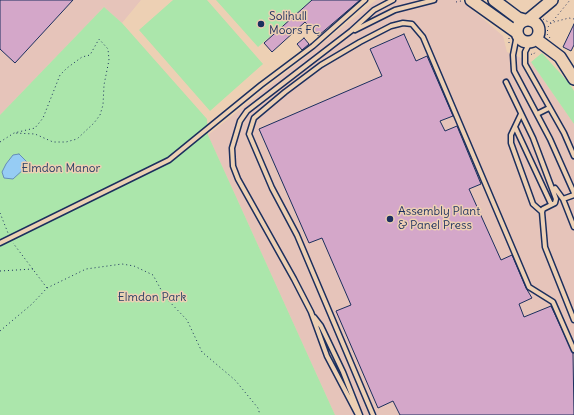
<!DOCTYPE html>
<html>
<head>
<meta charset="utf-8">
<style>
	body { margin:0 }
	canvas { display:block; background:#edd0b4 }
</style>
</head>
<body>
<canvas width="574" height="415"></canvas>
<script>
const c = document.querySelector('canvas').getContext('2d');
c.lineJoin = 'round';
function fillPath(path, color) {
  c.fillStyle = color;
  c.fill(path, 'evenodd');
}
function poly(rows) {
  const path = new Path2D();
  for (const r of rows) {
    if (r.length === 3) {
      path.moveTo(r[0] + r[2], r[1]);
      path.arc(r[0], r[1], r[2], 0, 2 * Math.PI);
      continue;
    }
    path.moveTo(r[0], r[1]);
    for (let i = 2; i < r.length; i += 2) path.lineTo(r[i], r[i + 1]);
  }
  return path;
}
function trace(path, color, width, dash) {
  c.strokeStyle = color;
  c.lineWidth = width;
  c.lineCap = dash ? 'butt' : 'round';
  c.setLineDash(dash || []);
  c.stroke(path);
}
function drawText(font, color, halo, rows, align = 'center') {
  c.font = font + ' Delius,sans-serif';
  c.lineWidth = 3;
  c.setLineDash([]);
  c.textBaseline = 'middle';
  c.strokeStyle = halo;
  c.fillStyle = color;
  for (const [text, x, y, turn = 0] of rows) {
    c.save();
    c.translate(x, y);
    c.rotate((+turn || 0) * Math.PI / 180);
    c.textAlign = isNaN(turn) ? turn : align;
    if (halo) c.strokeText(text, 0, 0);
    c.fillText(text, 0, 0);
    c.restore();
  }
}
fillPath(poly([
	[0,0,141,0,122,23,104,7,0,115],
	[376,0,461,0,503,36,507,52,531,62,574,124,574,415,335,415,208,135]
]), '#e6c4ba');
fillPath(poly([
	[173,0,207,0,263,64,210,111,139,30],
	[216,0,312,0,258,47],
	[104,7,122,23,207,119,208,135,335,415,0,415,0,115],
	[542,53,569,83,574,91,574,124,531,62]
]), '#abe6ab');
const water = poly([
	[19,154,27,162,25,168,13,179,4,178,2,172,6,164,13,155,19,154]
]);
fillPath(water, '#96ccf4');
trace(water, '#658db8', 1);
const building = poly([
	[0,0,73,0,15,63,0,49,0,0],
	[312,0,360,0,318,36,305,22,272,52,264,43,312,0],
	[574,24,574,45,571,51,563,47,574,24],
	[404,34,416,61,427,56,453,116,440,121,445,131,457,126,481,184,469,189,501,260,512,255,526,288,532,298,519,304,524,317,551,306,573,353,574,415,400,415,393,401,378,408,336,311,351,305,322,238,309,243,259,129,382,76,370,49,404,34],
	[304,38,309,44,302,50,297,44,304,38]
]);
fillPath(building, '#d4a7c9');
trace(building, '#1b2f5e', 1);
const lane = poly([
	[355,30,395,10,434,0],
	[517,35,513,55,514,71,550,139,574,193],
	[530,42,525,52,525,64,564,133,574,156],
	[506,82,533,138,556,199,555,203,543,209,542,212,545,247,574,320],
	[521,114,511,135,511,143,533,204,542,212],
	[537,114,549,108],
	[515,127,551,204],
	[555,188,563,199,574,227],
	[563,199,574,195],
	[0,243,169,160,261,85,313,46,365,0],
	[314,317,321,326,343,372,360,415],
	[358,415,327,356,311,312,294,279,238,179,233,166,232,148,240,121,247,111,351,31,374,10,393,0],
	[373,415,297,235,272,188,249,134,254,118,285,92,321,65,360,42,391,26,403,23,412,24,423,37,529,287,553,302,574,350]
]);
const secondary = poly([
	[471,0,516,32],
	[494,0,518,18,525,20],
	[528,31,11],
	[528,20,552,0],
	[536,39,560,57,574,79]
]);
trace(lane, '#1b2f5e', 7);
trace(secondary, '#1b2f5e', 14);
trace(poly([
	[456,2,461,1],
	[543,19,550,23,569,18,574,19],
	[509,38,509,46],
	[550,38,547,34,548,27,570,0],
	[531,54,533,55,536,51],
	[0,142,14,133,35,128,43,118,60,75,67,68,82,57,90,55,99,39,108,49,109,60,104,85,103,105,100,115,94,123,77,139,66,142,53,142,35,134,14,133],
	[0,213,8,233],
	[0,271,33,269],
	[47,288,86,269,122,264,134,266,153,275,165,297,187,320,202,352,235,380,258,408,260,415],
	[0,331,32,304,47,288,13,243]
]), '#1b2f5e', 1, [1, 3]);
trace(lane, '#edd0b4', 4);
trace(secondary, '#edd0b4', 11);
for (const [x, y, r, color] of [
	[261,24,4,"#1b2f5e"],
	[390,219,4,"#1b2f5e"]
]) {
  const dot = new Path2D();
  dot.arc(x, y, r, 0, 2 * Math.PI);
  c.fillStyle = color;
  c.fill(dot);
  trace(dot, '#edd0b4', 1.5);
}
drawText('12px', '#1b2f5e', '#edd0b4', [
	["Solihull",269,17],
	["Moors FC",269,31],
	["Assembly Plant",398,212],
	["& Panel Press",398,226]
], 'left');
drawText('12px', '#294166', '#edd0b4', [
	["Elmdon Manor",61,169],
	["Elmdon Park",152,298]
]);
</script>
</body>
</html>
